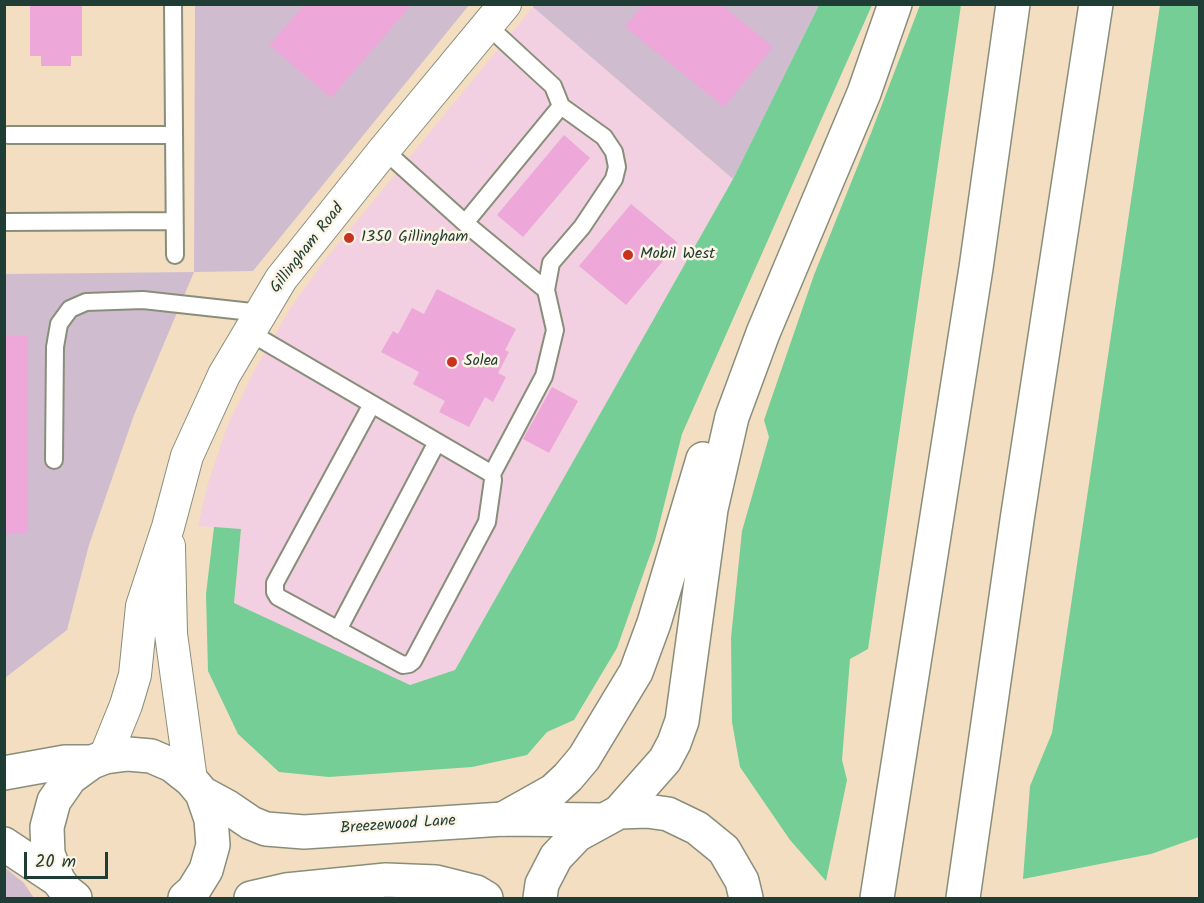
<!DOCTYPE html>
<html>
<head>
<meta charset="utf-8">
<style>
	body { margin:0 }
	#map { position:relative; width:1204px; height:903px; overflow:hidden; background:#f3dec1; font-family:Kalam,sans-serif }
	canvas { display:block }
	.frame { position:absolute; inset:0; border:6px solid #1f3d34; pointer-events:none }
	.scale { position:absolute; left:24px; top:852px; width:84px; height:27px; box-sizing:border-box; border:3px solid #1f3d34; border-top:0; padding-left:8px; font-size:18px; line-height:21px; white-space:nowrap; color:#1f3d34; -webkit-text-stroke:4px #fcf5e5; paint-order:stroke }
</style>
</head>
<body>
<div id="map">
<canvas width="1204" height="903"></canvas>
<div class="frame"></div>
<div class="scale">20 m</div>
</div>
<script>
const c = document.querySelector('canvas').getContext('2d');
c.lineJoin = 'round';
function fillPath(path, color) {
  c.fillStyle = color;
  c.fill(path, 'evenodd');
}
function poly(rows) {
  const path = new Path2D();
  for (const r of rows) {
    path.moveTo(r[0], r[1]);
    for (let i = 2; i < r.length; i += 2) path.lineTo(r[i], r[i + 1]);
  }
  return path;
}
function trace(path, color, width, dash) {
  c.strokeStyle = color;
  c.lineWidth = width;
  c.lineCap = dash ? 'butt' : 'round';
  c.setLineDash(dash || []);
  c.stroke(path);
}
function drawText(font, color, halo, rows, align = 'center') {
  c.font = font + ' Kalam,sans-serif';
  c.lineWidth = 5;
  c.setLineDash([]);
  c.textBaseline = 'middle';
  c.strokeStyle = halo;
  c.fillStyle = color;
  for (const [text, x, y, turn = 0] of rows) {
    c.save();
    c.translate(x, y);
    c.rotate((+turn || 0) * Math.PI / 180);
    c.textAlign = isNaN(turn) ? turn : align;
    if (halo) c.strokeText(text, 0, 0);
    c.fillText(text, 0, 0);
    c.restore();
  }
}
fillPath(poly([
	[533,7,733,179,455,670,410,685,234,603,241,530,198,526,207,487,227,427,255,369,290,309,324,261]
]), '#f2cfe1');
fillPath(poly([
	[534,4,819,5,733,179,533,7],
	[195,5,469,5,253,271,194,272,134,415,89,545,67,630,5,678,5,274,194,272],
	[4,867,24,883,34,898,5,898]
]), '#cfbdcf');
fillPath(poly([
	[819,5,872,5,682,434,655,541,617,648,574,720,547,732,527,755,472,767,329,777,279,772,238,734,208,671,206,594,214,527,241,529,234,603,410,685,455,670,733,179],
	[920,5,961,5,868,649,850,659,842,760,847,780,826,881,790,840,740,767,732,722,731,638,742,531,769,437,764,420,814,275,873,128],
	[1160,5,1200,5,1199,837,1151,854,1023,879,1030,786,1052,733]
]), '#74ce95');
fillPath(poly([
	[30,4,82,4,82,56,71,56,71,66,41,66,41,56,30,56],
	[305,4,412,4,331,98,269,45],
	[643,4,721,4,773,47,724,107,625,27],
	[564,135,590,158,523,237,497,215],
	[631,204,678,243,626,305,579,266],
	[437,289,516,329,505,350,509,352,498,373,506,377,493,402,485,397,469,427,439,412,445,401,413,384,419,372,381,352,393,331,398,334,412,308,424,314],
	[4,336,28,336,28,534,4,534],
	[552,387,578,401,549,453,523,439]
]), '#eda8d9');
const lane = poly([
	[173,4,175,255],
	[8,135,174,135],
	[384,150,465,223,561,106,553,86,488,26],
	[6,222,174,221],
	[465,223,546,290],
	[249,332,372,404,492,474,493,480,487,522,413,661,409,664,403,665,278,597,275,592,275,583,372,404],
	[54,460,55,347,59,324,70,309,86,302,143,300,261,313],
	[492,474,544,376,555,330,546,290,551,263,582,227,614,179,617,167,614,152,604,137,561,106],
	[338,630,437,442]
]);
const street = poly([
	[169,546,171,634,191,780],
	[105,757,126,705,135,675,142,606,168,527,187,456,224,375,281,279,384,150,505,4]
]);
const secondary = poly([
	[4,773,65,762,92,762],
	[202,793,226,806,251,823,266,829,304,832,503,819,604,820],
	[4,844,58,880],
	[75,898,66,891,58,880,48,854,47,827,54,801,70,778,92,762,105,757,128,754,151,756,172,765,191,780,202,793,211,819,213,845,206,870,193,891,185,898],
	[251,898,286,890,386,880,436,882,476,892,486,898],
	[540,898,542,884,556,857,577,835,619,812,647,811,668,814,697,828,724,850,742,881,746,898]
]);
const highway = poly([
	[619,812,665,760,674,743,682,721,711,509,732,417,763,333,864,93,895,4],
	[503,819,553,791,568,777,584,758,636,672,654,623,703,459],
	[877,898,976,268,1013,4],
	[963,898,1017,520,1096,4]
]);
trace(lane, '#898e7a', 20);
trace(street, '#898e7a', 34);
trace(secondary, '#898e7a', 36);
trace(highway, '#898e7a', 36);
trace(lane, '#fff', 16);
trace(street, '#fff', 32);
trace(secondary, '#fff', 33);
trace(highway, '#fff', 33);
for (const [x, y, r, color] of [
	[349,238,6,"#c8321e"],
	[628,255,6,"#c8321e"],
	[452,362,6,"#c8321e"]
]) {
  const dot = new Path2D();
  dot.arc(x, y, r, 0, 2 * Math.PI);
  c.fillStyle = color;
  c.fill(dot);
  trace(dot, '#fcf5e5', 2);
}
drawText('16px', '#1f3d34', '#fcf5e5', [
	["1350 Gillingham",361,238],
	["Mobil West",640,255],
	["Solea",464,362]
], 'left');
drawText('16px', '#1f3d34', '#fcf5e5', [
	["Gillingham Road",308,249,-52],
	["Breezewood Lane",398,826,-4]
]);
</script>
</body>
</html>
